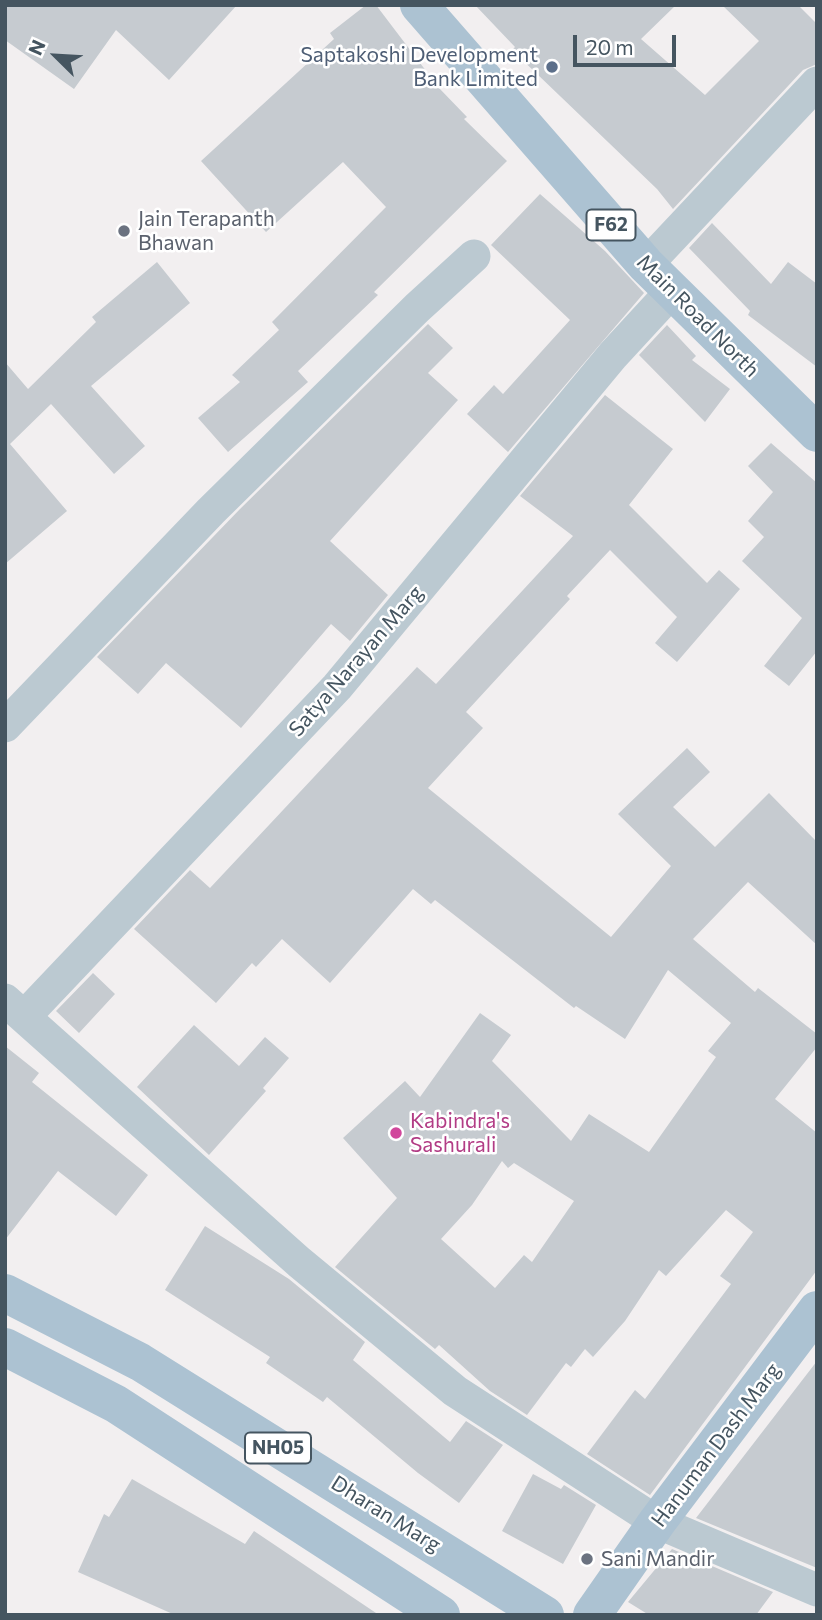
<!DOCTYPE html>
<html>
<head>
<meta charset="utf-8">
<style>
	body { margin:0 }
	#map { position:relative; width:822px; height:1620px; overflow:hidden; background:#f2eff0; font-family:Commissioner,sans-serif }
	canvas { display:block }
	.frame { position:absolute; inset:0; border:7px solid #455560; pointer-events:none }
	.north { position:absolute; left:21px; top:21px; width:70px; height:70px; -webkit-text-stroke:5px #fff; paint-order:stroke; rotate:294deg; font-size:19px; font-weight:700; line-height:28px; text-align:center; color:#455560 }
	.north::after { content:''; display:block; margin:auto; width:24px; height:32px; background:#455560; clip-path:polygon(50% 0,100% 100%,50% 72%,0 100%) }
	.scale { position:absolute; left:573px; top:35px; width:103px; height:32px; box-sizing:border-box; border:4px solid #455560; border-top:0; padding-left:9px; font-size:21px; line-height:24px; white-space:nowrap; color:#455560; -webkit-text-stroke:5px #fff; paint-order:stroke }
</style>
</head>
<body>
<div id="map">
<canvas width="822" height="1620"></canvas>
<div class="frame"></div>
<div class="north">N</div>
<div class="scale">20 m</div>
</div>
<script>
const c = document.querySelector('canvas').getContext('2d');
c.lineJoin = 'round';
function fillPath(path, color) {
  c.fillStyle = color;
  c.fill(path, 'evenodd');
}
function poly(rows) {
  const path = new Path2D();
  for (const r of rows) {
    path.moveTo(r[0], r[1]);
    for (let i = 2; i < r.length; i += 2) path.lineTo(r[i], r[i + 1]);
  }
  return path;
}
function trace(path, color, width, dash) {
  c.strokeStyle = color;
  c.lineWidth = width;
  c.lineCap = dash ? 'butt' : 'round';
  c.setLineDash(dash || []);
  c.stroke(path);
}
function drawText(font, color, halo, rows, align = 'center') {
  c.font = font + ' Commissioner,sans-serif';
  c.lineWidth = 5;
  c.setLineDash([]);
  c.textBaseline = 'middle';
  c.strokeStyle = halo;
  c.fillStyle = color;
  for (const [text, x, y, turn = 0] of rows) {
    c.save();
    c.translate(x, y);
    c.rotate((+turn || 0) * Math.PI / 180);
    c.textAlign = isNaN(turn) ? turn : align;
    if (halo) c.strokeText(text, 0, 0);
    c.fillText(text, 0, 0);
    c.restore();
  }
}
fillPath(poly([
	[5,5,237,5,169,80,116,30,74,89,5,40],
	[366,5,376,5,439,88,467,117,464,119,507,161,374,292,378,295,298,371,308,382,228,452,198,418,240,382,232,375,279,330,272,322,386,207,343,162,266,232,201,161,334,39,330,33],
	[475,5,676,5,641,39,705,95,759,41,722,5,798,5,817,24,817,64,803,70,673,209,657,189,512,50,515,47],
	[540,194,605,251,644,293,508,452,467,414,494,385,503,394,570,320,491,245],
	[712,223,771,284,788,262,817,284,817,367,748,315,750,311,689,248],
	[157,262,190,303,91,386,145,446,114,474,51,404,10,444,67,511,5,564,5,362,28,389,96,322,92,317],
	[428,324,453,348,428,373,458,400,330,541,388,595,350,641,331,624,241,728,166,663,138,694,97,657,240,509],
	[667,325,696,356,692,360,730,389,705,422,639,355],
	[605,395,673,449,629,505,707,583,719,570,740,589,677,662,655,643,677,617,610,550,567,596,570,599,466,712,483,728,428,788,611,937,671,866,618,814,687,748,710,772,673,807,715,847,769,793,817,842,817,945,748,882,693,939,755,992,758,988,817,1034,817,1047,775,1099,817,1133,817,1270,650,1495,587,1454,635,1390,645,1399,731,1284,720,1276,753,1232,726,1210,666,1276,659,1270,625,1321,593,1357,585,1349,571,1367,566,1363,527,1415,490,1391,439,1345,435,1349,335,1267,397,1198,343,1138,405,1081,420,1097,480,1013,511,1035,492,1061,571,1141,589,1114,649,1152,716,1057,708,1051,731,1023,668,970,625,1039,576,1006,574,1008,435,900,431,904,413,889,330,983,282,939,256,967,252,963,216,1003,134,929,190,870,210,888,417,667,436,684,573,536,520,496],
	[502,1161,508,1168,514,1163,574,1201,532,1262,524,1255,495,1288,441,1239,472,1205],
	[771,443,817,483,817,651,789,686,764,666,802,618,742,561,764,537,748,521,773,492,748,466],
	[93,973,115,994,79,1033,56,1011],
	[194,1025,239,1066,265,1037,289,1058,263,1088,266,1091,209,1155,137,1087],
	[5,1046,39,1073,32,1082,148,1175,116,1216,58,1171,5,1240],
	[205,1226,289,1279,365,1342,353,1360,450,1442,466,1421,503,1445,459,1503,418,1473,327,1397,323,1402,266,1363,270,1357,165,1290],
	[817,1361,817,1568,696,1518],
	[533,1474,561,1489,564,1485,596,1505,563,1564,502,1531],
	[132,1479,245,1544,254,1531,379,1615,175,1615,78,1572,104,1514,109,1517],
	[672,1549,773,1592,756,1615,649,1615,628,1602]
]), '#c6cbd0');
trace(poly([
	[646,265,817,83],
	[5,726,211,511,417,308,474,256],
	[5,1000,299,1262,455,1391,657,1522,817,1590],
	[24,1017,337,687,613,355,672,291]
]), '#bbc9d1', 33);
trace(poly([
	[419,5,646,265,817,433],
	[5,1293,140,1362,545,1615],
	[5,1347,116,1404,441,1615],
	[592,1615,657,1522,817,1310]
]), '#acc2d2', 38);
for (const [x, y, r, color] of [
	[552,67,7,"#5c6f8a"],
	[124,231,7,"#6b7280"],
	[396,1133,7,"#d1479c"],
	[587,1559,7,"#6b7280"]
]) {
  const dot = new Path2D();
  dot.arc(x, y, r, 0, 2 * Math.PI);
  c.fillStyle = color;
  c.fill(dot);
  trace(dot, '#fff', 2.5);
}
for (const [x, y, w] of [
	[611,225,49],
	[278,1448,66]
]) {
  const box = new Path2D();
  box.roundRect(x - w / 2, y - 15.5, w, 31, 5);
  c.fillStyle = '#fff';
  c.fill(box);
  trace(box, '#455560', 2);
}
drawText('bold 19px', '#455560', null, [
	["F62",611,225],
	["NH05",278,1448]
]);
drawText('21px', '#4e5e75', '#fff', [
	["Saptakoshi Development",538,55],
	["Bank Limited",538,79]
], 'right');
drawText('21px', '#5b616d', '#fff', [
	["Jain Terapanth",138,219],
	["Bhawan",138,243],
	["Sani Mandir",601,1559]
], 'left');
drawText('21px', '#455560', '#fff', [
	["Main Road North",698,316,45],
	["Satya Narayan Marg",356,661,-49],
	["Hanuman Dash Marg",716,1445,-53],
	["Dharan Marg",386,1514,32]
]);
drawText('21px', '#b23c85', '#fff', [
	["Kabindra's",410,1121],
	["Sashurali",410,1145]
], 'left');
</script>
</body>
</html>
